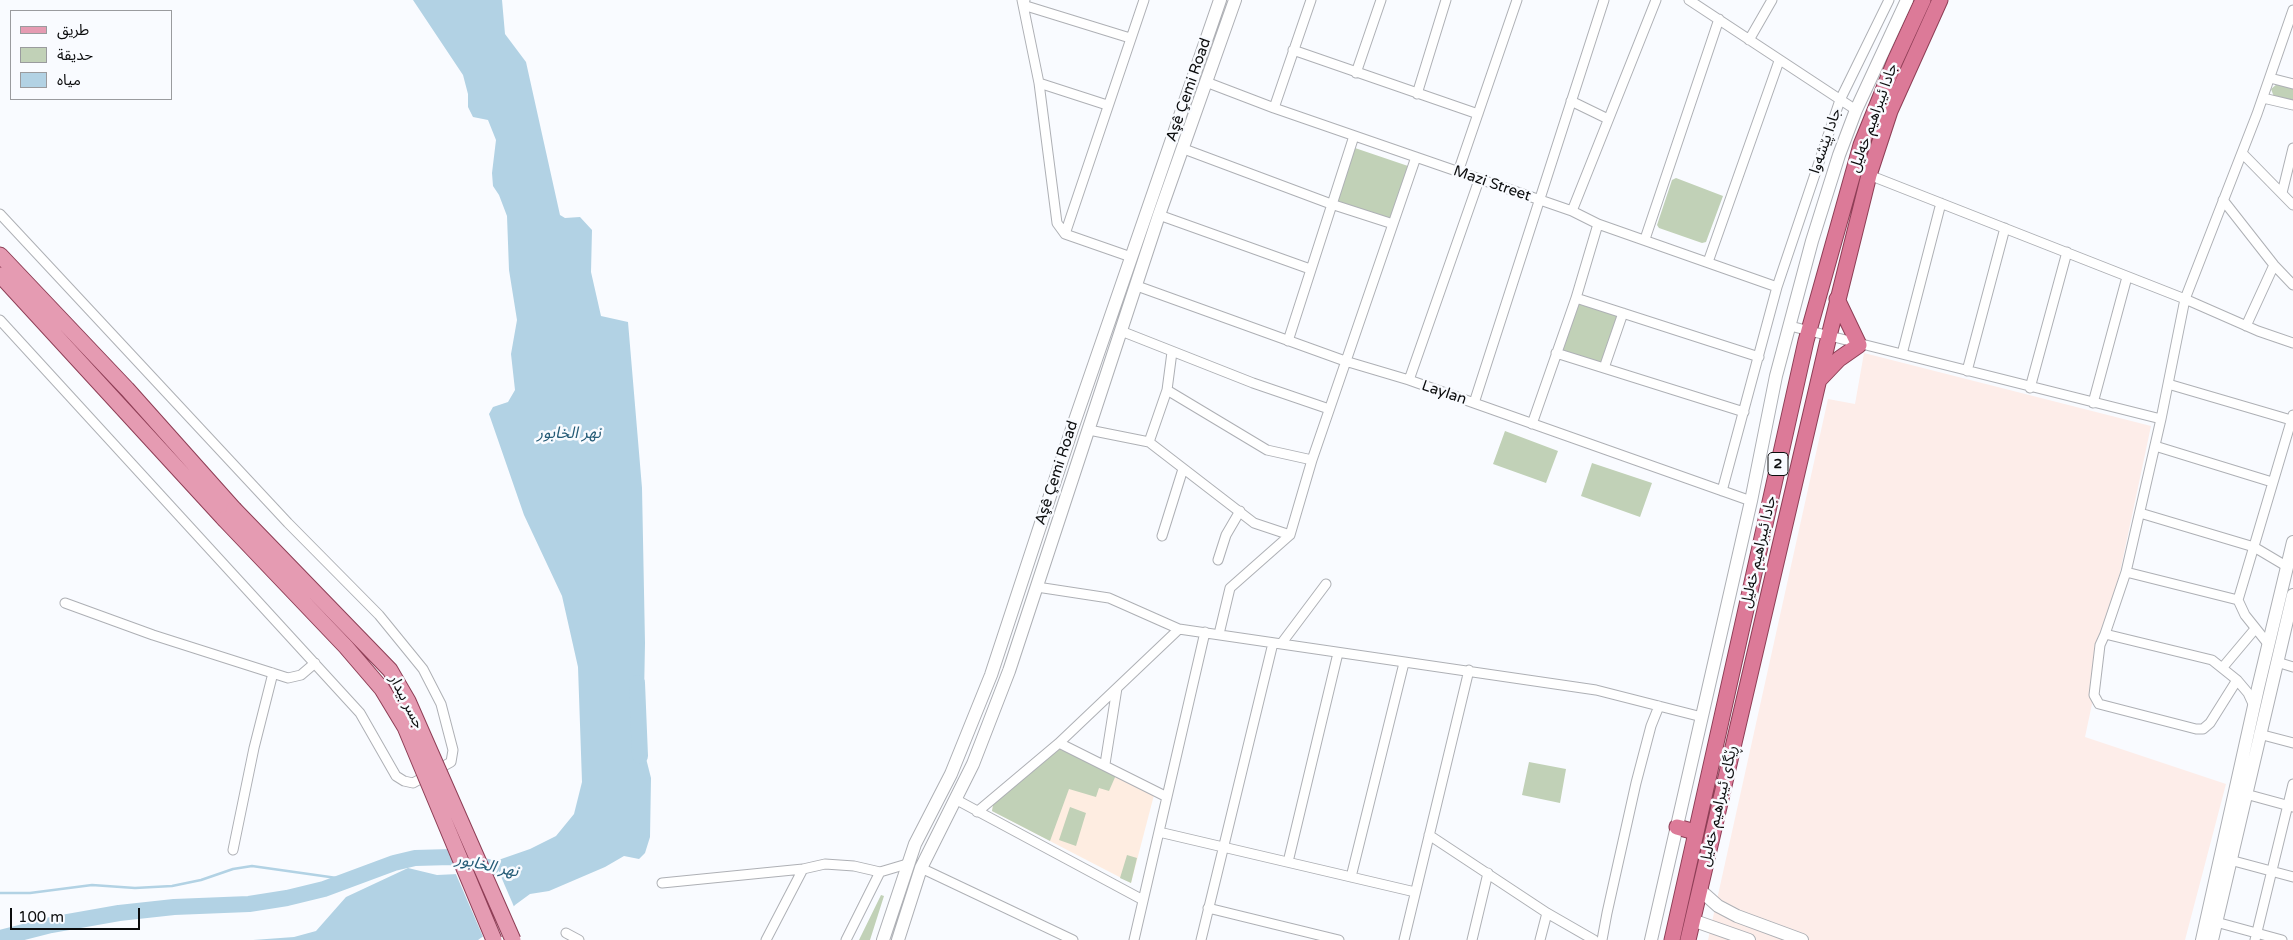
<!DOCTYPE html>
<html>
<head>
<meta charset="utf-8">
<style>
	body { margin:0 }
	#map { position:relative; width:2293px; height:940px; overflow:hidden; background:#f9fbff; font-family:"Varela Round","Noto Sans Arabic",sans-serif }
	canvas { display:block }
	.legend { position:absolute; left:10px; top:10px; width:162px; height:90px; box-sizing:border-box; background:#f9fbff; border:1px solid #9a9b9e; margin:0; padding:6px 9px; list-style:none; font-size:15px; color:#0b0c0d }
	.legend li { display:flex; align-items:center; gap:10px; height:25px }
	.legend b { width:25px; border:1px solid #9a9b9e }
	.scale { position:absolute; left:10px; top:908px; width:130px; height:22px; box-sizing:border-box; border:2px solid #0b0c0d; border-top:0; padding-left:6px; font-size:15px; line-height:18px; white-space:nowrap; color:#0b0c0d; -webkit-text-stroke:4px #f9fbff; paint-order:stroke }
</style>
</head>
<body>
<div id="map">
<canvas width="2293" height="940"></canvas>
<ul class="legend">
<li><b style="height:6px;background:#e59bb2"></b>طريق</li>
<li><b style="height:14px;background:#c1d1b7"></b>حديقة</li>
<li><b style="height:14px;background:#b2d2e4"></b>مياه</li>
</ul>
<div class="scale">100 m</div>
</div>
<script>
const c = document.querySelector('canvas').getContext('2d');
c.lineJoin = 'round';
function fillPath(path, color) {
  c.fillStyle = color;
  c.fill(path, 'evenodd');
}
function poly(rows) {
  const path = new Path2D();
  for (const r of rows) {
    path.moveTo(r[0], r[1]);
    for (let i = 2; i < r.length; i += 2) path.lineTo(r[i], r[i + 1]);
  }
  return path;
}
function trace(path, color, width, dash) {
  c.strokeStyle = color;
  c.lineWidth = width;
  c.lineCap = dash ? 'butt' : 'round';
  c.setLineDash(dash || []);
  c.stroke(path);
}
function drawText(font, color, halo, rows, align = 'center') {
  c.font = font + ' "Varela Round","Noto Sans Arabic",sans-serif';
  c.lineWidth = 5;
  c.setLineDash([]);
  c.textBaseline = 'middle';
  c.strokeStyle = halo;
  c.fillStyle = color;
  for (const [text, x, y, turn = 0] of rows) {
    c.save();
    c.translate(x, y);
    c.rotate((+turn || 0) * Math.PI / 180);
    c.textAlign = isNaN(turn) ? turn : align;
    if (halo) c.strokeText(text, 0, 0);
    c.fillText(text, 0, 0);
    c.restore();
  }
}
fillPath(poly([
	[1864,353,2151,426,2085,737,2226,784,2185,940,1708,940,1828,399,1855,404]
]), '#fdede9');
fillPath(poly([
	[1057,748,1151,792,1154,795,1131,883,992,811,993,805]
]), '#feede1');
fillPath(poly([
	[2277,84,2293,88,2293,101,2274,97,2271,89],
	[1355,148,1408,166,1390,220,1336,202],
	[1676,178,1723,196,1706,242,1702,243,1659,228,1657,225,1672,180],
	[1578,304,1619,316,1602,364,1562,350],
	[1505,431,1558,451,1546,483,1493,464],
	[1592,463,1652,483,1640,517,1581,496],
	[1057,748,1116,775,1109,791,1099,788,1096,797,1069,789,1050,841,992,811,993,805],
	[1529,762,1566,769,1560,803,1522,795],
	[1070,807,1086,813,1076,846,1059,840],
	[1127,855,1137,858,1131,883,1120,878],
	[881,895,884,896,870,940,859,940]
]), '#c1d1b7');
fillPath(poly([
	[413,0,502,0,505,34,526,62,560,215,565,218,580,217,592,230,591,272,601,316,628,322,642,488,645,643,644,696,634,711,651,778,650,837,645,853,639,859,624,856,605,867,549,891,530,894,515,905,499,925,478,940,253,940,294,937,316,931,346,897,408,868,437,875,458,874,530,849,556,836,574,814,582,782,578,667,562,596,524,515,489,414,493,407,508,402,515,390,511,354,517,320,509,270,507,216,499,195,493,186,492,173,496,140,488,120,473,117,468,107,468,94,463,75]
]), '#b2d2e4');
fillPath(poly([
	[493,858,515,909,500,927,484,939,455,872]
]), '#f9fbff');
trace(poly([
	[0,893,30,893,92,885,135,888,172,886,201,880,233,869,252,866,351,880]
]), '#b2d2e4', 2.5);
trace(poly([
	[637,683,640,756],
	[0,938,51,925,119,913,174,907,249,904,287,898,324,889,394,863,415,858,451,857,491,868]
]), '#b2d2e4', 16);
const minor = poly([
	[1022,0,1039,83,1057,223,1065,234,1131,257],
	[1025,0,1023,5,1130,38],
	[1689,0,1856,110],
	[1749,40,1772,0],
	[1293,50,1478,114],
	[1356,73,1381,0],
	[2270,78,2293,84],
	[1206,82,1274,108,1572,211,1598,224,1777,287],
	[1039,83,1107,105],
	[1417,94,1446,0],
	[2263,98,2293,105],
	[1571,101,1608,119],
	[1274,108,1311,0],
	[1184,149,1331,204,1393,224],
	[2242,153,2293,205],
	[1458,172,1517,0],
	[1869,175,2185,299,2257,114,2293,10],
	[2282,193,2293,148],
	[2223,200,2274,265,2293,285],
	[1572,211,1656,0],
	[0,214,288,523,379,615,423,669,441,704,453,750,451,762,413,783,404,781,396,776,360,713,0,320],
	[1159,215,1310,269],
	[1065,234,1144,0],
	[1645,239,1719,19],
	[1708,262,1779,61],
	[1137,286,1345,361,1409,380,1751,501],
	[1576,298,1759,357],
	[1790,326,2161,419,2185,299,2258,331,2293,343],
	[2246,326,2274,265],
	[1121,331,1253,383,1329,409],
	[1288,341,1354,136],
	[1556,353,1744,412],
	[1902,354,1941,203],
	[1604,368,1623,313],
	[1967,371,2005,228],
	[1409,380,1479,180],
	[2168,384,2291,420],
	[2030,388,2067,252],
	[1167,390,1267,450,1312,460],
	[1474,403,1604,0],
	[2093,403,2127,277],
	[1532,424,1576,298,1598,224],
	[1089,430,1149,442,1254,523,1290,535],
	[1149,442,1167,390,1172,352],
	[2155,446,2272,482],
	[1722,491,1777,287,1840,100,1889,0],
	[2140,513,2254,547,2286,566],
	[1162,536,1183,469],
	[1218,560,1226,535,1240,511],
	[2126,572,2238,600],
	[1037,587,1109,598,1179,629,1596,690,1702,717],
	[65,603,153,635,288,678,301,675,315,663],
	[1219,634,1230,588,1290,535,1312,460,1416,157],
	[2105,634,2126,572,2161,419],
	[1281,644,1326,584],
	[2269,645,2245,615,2238,600,2293,415],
	[2277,662,2293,667],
	[2223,667,2255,629],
	[2237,680,2210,723,2203,729,2196,729,2099,704,2094,695,2100,645,2105,634,2212,660,2237,680,2248,693,2254,706],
	[2259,734,2293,743],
	[1059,743,1167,797],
	[1105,764,1117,688],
	[2242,793,2293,807],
	[955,799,1143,900],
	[977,812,1059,743,1179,629],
	[1159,832,1415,892],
	[1429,835,1547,913,1594,940],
	[233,850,254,748,273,673],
	[2230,860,2293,877],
	[1288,862,1338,653],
	[921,868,1073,940],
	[1351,877,1404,663],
	[662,883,803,869,825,864,854,866,880,872,907,864],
	[1208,908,1339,940],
	[2216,922,2282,940],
	[566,933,579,940],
	[766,940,803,869],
	[846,940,880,872],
	[1134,940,1205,632],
	[1201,940,1273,643],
	[1404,940,1469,670],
	[1472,940,1488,873],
	[1540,940,1547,913],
	[1602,940,1607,913,1636,783,1651,726,1659,706],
	[2255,940,2293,784]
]);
const secondary = poly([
	[1700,890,1718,906,1737,916,1802,940],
	[1692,920,1749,940],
	[883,940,915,844,951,774,991,675,1073,426,1220,0],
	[898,940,921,868,973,764,1009,671,1159,215,1235,0],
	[1651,940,1751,501,1776,376,1812,241,1839,155,1856,110,1907,0],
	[2202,940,2258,688,2293,542],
	[2212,940,2293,595]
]);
const primary = poly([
	[0,255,127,389,234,509],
	[0,275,224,519]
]);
const trunk = poly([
	[1819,380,1839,359,1859,345,1837,299],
	[1677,827,1695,832],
	[1672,940,1806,341,1861,145,1895,61,1923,0],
	[1688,940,1829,336,1869,175,1890,111,1940,0]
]);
trace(minor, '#aeb0b5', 11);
trace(secondary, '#aeb0b5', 14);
trace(primary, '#8e3e56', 17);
trace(trunk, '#8e3e56', 17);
trace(minor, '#fff', 9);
trace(secondary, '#fff', 12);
trace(primary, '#e59bb2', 15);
trace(trunk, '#dc7a98', 15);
const primaryBridge = poly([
	[234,509,390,670,408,701,513,940],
	[224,519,346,647,382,689,405,727,494,940]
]);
trace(primaryBridge, '#8e3e56', 17, []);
trace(primaryBridge, '#e59bb2', 15);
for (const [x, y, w] of [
	[1778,464,20]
]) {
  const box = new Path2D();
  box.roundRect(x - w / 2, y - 11.5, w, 23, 4);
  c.fillStyle = '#f9fbff';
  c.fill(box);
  trace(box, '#0b0c0d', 1);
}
drawText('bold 14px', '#0b0c0d', null, [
	["2",1778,464]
]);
drawText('15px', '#0b0c0d', '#f9fbff', [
	["Aşê Çemi Road",1189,90,-71],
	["جادا ئیبراهیم خەلیل",1874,118,-70],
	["جادا پێشەوا",1826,141,-71],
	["Mazi Street",1492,184,19],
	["Laylan",1444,393,19],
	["Aşê Çemi Road",1057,473,-72],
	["جادا ئیبراهیم خەلیل",1759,552,-77],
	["جسر بيدار",406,702,63],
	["ڕێگای ئیبراهیم خەلیل",1719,806,-77]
]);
drawText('italic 16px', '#245b76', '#f9fbff', [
	["نهر الخابور",569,434],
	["نهر الخابور",487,866,12]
]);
</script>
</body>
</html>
